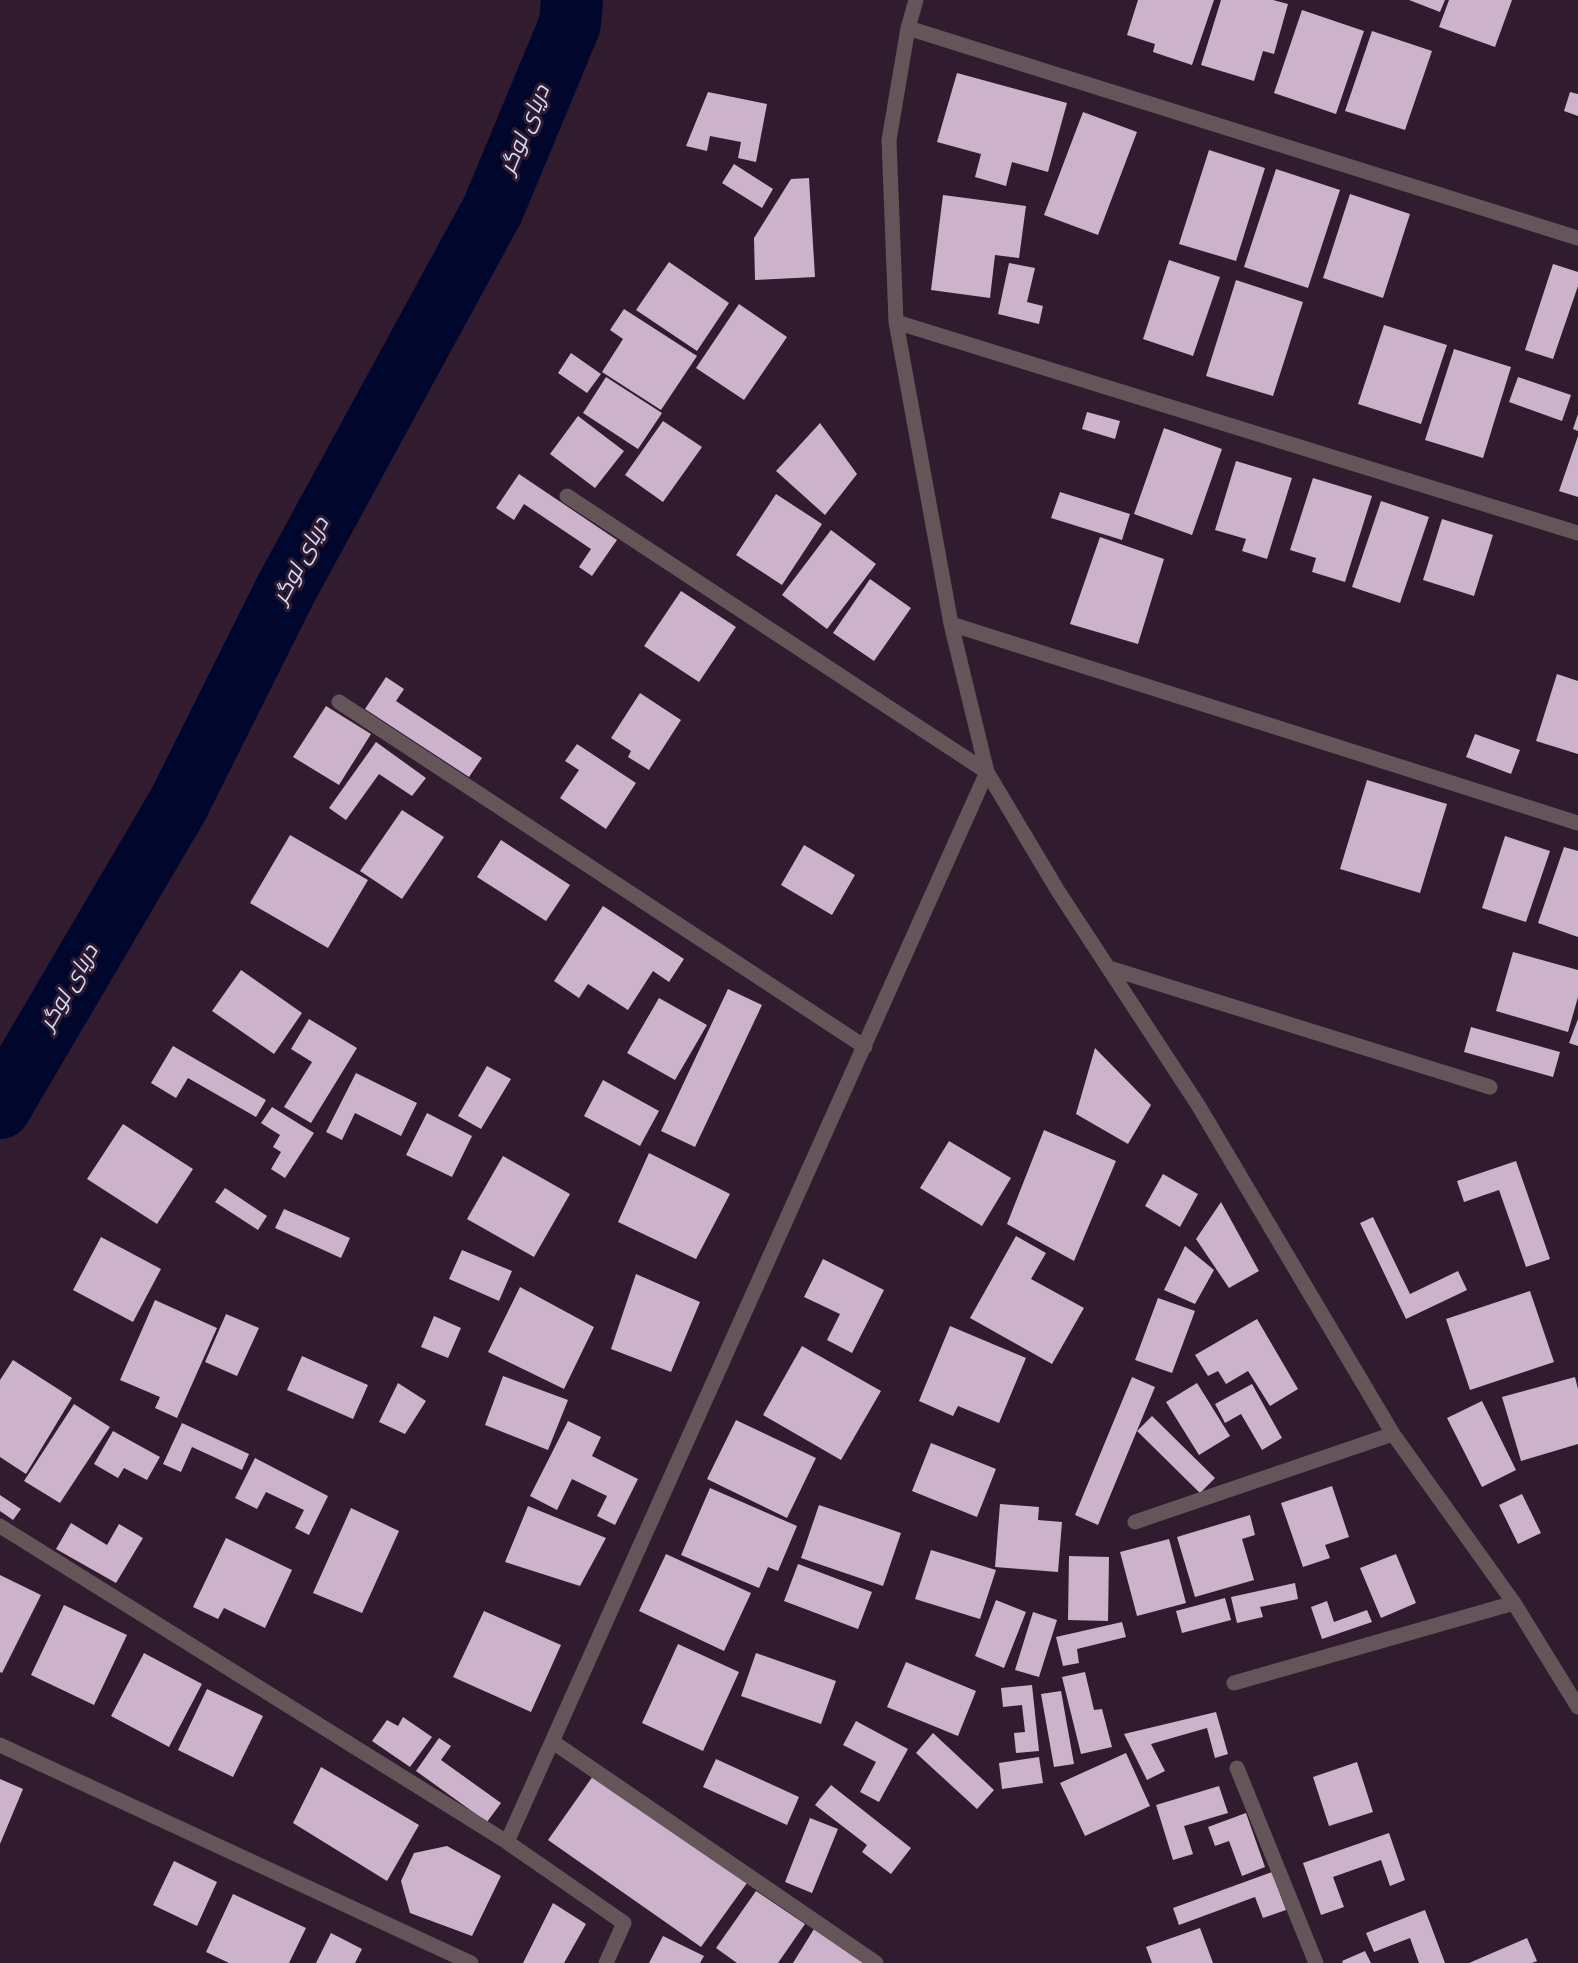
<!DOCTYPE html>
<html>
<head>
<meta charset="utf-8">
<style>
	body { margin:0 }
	canvas { display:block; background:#301b2f }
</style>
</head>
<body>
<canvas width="1578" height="1963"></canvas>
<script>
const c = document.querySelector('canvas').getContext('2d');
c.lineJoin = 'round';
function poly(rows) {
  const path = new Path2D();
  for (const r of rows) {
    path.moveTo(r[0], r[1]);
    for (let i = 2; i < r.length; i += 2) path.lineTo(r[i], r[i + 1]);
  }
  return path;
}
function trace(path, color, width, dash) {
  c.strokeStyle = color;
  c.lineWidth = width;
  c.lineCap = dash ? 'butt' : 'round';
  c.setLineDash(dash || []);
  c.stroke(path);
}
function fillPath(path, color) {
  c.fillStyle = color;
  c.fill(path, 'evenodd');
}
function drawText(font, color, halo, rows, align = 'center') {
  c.font = font + ' "Roboto Condensed",Cairo,sans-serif';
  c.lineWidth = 6;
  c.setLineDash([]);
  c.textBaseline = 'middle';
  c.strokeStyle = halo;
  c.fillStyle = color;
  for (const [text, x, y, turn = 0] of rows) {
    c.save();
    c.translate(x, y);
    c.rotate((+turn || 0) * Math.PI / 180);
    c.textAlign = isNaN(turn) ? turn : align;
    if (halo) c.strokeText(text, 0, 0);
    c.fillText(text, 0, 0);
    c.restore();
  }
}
trace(poly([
	[0,1108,178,805,286,589,493,209,570,24,572,0]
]), '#01072c', 62);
fillPath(poly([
	[1138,0,1214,0,1192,65,1153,52,1155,44,1127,35],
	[1221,0,1273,0,1288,4,1274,54,1263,51,1254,81,1201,65],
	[1409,0,1445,0,1440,12],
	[1449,0,1512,0,1495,47,1439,27],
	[1302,10,1364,31,1336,114,1274,93],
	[1372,31,1432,51,1405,130,1345,111],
	[957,73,1067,103,1048,172,1012,162,1006,186,975,177,981,154,937,142],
	[708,92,767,104,756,162,738,158,741,142,710,136,707,151,686,146],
	[1570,92,1578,94,1578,116,1564,111],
	[1083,112,1137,132,1098,235,1044,215],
	[1209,150,1265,168,1236,261,1179,244],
	[734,164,773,189,762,208,722,183],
	[1276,169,1340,190,1308,288,1244,267],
	[809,178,815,277,755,280,754,238,791,179],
	[1350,194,1410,214,1383,298,1323,278],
	[943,195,1026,206,1019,258,995,255,990,298,931,290],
	[1169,260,1220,277,1193,356,1143,339],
	[669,262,729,303,697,351,636,310],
	[1009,263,1035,268,1027,302,1043,306,1039,324,998,314],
	[1553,264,1578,272,1578,286,1553,359,1525,350],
	[1236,280,1303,302,1273,396,1206,376],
	[739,304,787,337,744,400,696,368],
	[624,309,697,356,661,410,602,372,623,339,610,330],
	[1384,325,1447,345,1421,424,1358,404],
	[1454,349,1511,367,1483,458,1425,440],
	[571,353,601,374,587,393,558,373],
	[606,377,662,413,638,449,583,413],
	[1518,377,1571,395,1562,421,1509,402],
	[1087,412,1120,421,1115,439,1082,429],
	[1578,414,1578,431,1573,429],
	[578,416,624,451,595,488,550,454],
	[663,421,702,447,663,502,625,475],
	[820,423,857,474,825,515,776,471],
	[1164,428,1222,449,1192,535,1134,514],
	[1578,436,1578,497,1559,491],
	[1236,461,1292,478,1267,559,1242,551,1246,539,1215,530],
	[519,474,617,540,592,576,579,567,591,549,524,504,514,520,496,508],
	[1313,478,1372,496,1345,582,1312,572,1316,558,1290,550],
	[1060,492,1130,514,1122,540,1051,518],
	[776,494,822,524,782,585,736,555],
	[1381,501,1429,517,1400,603,1352,587],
	[1442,519,1493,535,1474,596,1423,580],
	[831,530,876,564,827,629,782,595],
	[1100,537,1164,559,1138,644,1070,624],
	[870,579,911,608,874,661,833,633],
	[681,591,736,627,699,682,644,646],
	[1557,674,1578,681,1578,754,1536,741],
	[386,677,404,689,396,701,482,758,469,777,365,709],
	[640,693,681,720,649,770,628,757,631,751,611,738],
	[326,706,371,734,339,785,293,757],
	[1475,734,1520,750,1511,774,1466,757],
	[376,742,426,778,412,796,379,774,346,820,329,808],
	[577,744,636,783,606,829,560,798,579,770,565,761],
	[1367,780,1447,804,1420,893,1340,869],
	[402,810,444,837,402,899,360,871],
	[290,835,368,880,328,948,250,903],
	[1505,836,1550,851,1526,922,1482,908],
	[501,840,570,885,546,921,477,877],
	[804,845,855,875,832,915,781,885],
	[1564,847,1578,851,1578,937,1538,923],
	[603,906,684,959,669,982,653,971,628,1010,588,984,579,998,554,981],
	[1513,952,1578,970,1578,997,1568,1032,1496,1011],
	[241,970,302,1013,274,1054,212,1011],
	[728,989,762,1005,695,1147,661,1131],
	[659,998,707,1025,675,1080,627,1053],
	[309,1019,357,1048,311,1123,284,1107,312,1062,291,1049],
	[1578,1019,1578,1046,1569,1043],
	[1471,1027,1560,1052,1553,1077,1464,1052],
	[173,1046,266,1100,256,1117,188,1078,176,1098,151,1083],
	[1095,1048,1151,1105,1128,1144,1076,1114],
	[487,1066,511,1079,481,1129,458,1116],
	[356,1073,417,1103,401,1136,355,1113,342,1140,326,1132],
	[603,1080,659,1111,640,1146,584,1116],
	[272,1107,314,1133,285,1178,271,1169,281,1152,273,1147,280,1135,261,1123],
	[427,1113,472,1136,452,1177,406,1155],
	[123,1124,193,1169,157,1224,87,1179],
	[1044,1130,1116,1161,1074,1261,1007,1224],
	[949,1141,1011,1178,982,1226,920,1188],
	[649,1153,730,1194,696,1259,618,1222],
	[503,1156,570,1194,534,1257,467,1219],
	[1516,1161,1550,1259,1526,1267,1499,1190,1464,1202,1457,1181],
	[1163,1174,1198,1194,1180,1227,1145,1206],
	[225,1188,267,1216,258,1230,215,1202],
	[1221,1202,1259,1271,1229,1288,1196,1239],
	[284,1209,350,1238,341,1258,275,1228],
	[1373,1217,1410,1294,1458,1271,1467,1290,1406,1319,1360,1223],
	[1016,1236,1046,1253,1031,1279,1084,1308,1052,1364,970,1318],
	[101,1237,161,1269,133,1322,73,1290],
	[1185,1246,1214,1270,1195,1304,1164,1290],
	[462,1250,512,1271,499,1301,449,1279],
	[823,1259,884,1290,852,1353,827,1340,840,1314,804,1297],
	[636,1274,700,1302,671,1372,611,1349],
	[520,1287,594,1327,564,1389,488,1352],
	[1530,1291,1554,1362,1470,1390,1446,1319],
	[1158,1298,1195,1311,1172,1373,1135,1360],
	[155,1300,217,1328,177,1418,155,1408,160,1397,120,1380],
	[226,1314,259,1328,237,1376,205,1362],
	[434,1316,461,1328,448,1358,421,1347],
	[1257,1319,1298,1389,1270,1406,1248,1371,1226,1384,1218,1371,1208,1376,1195,1355],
	[950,1326,1026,1358,999,1423,958,1406,953,1416,919,1401],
	[802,1346,881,1391,841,1460,763,1415],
	[302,1356,368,1385,353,1419,287,1390],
	[13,1360,72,1398,26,1474,0,1457,0,1380],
	[503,1376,568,1400,548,1450,485,1425],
	[1132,1377,1155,1387,1098,1525,1075,1515],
	[1575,1377,1578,1389,1578,1444,1521,1461,1502,1397],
	[398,1383,426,1401,405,1434,379,1422],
	[1197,1383,1230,1436,1199,1455,1166,1402],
	[1252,1384,1282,1438,1262,1450,1241,1414,1225,1423,1215,1404],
	[1482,1401,1516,1470,1482,1487,1447,1418],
	[74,1404,110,1427,60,1503,24,1481],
	[1152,1416,1215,1478,1200,1493,1137,1431],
	[736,1420,816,1458,787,1518,707,1479],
	[568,1421,601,1437,592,1456,638,1479,615,1525,597,1516,607,1496,572,1479,557,1510,530,1496],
	[182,1423,249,1454,242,1470,192,1447,181,1472,163,1464],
	[113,1431,160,1457,147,1480,124,1468,118,1478,94,1464],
	[931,1443,996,1469,977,1517,912,1491],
	[255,1458,328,1496,309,1535,295,1528,304,1510,266,1492,257,1509,235,1498],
	[1332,1486,1349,1537,1325,1545,1330,1558,1303,1567,1281,1503],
	[710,1488,797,1526,778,1571,768,1567,759,1588,681,1555],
	[1522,1494,1541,1533,1518,1544,1499,1505],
	[0,1495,21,1509,13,1520,0,1511],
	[1000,1504,1039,1507,1038,1520,1062,1522,1058,1572,995,1567],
	[819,1505,901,1533,883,1586,801,1558],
	[528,1506,606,1538,580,1586,505,1562],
	[351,1508,399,1531,362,1613,313,1593],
	[1250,1515,1255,1535,1242,1539,1254,1580,1195,1597,1177,1537],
	[71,1523,107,1545,119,1524,143,1538,116,1583,56,1549],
	[226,1538,292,1570,265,1628,224,1608,218,1619,193,1607],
	[1169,1539,1186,1603,1137,1616,1120,1552],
	[931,1550,996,1570,980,1619,915,1599],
	[666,1554,751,1593,724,1651,639,1611],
	[1396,1554,1416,1603,1381,1618,1360,1568],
	[1069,1556,1109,1557,1108,1621,1068,1620],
	[798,1564,872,1592,858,1629,784,1601],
	[0,1575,41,1595,2,1673,0,1672],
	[1295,1583,1298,1599,1260,1607,1263,1617,1237,1623,1231,1597],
	[1225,1598,1231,1620,1182,1633,1176,1611],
	[996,1600,1026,1612,1004,1668,975,1656],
	[1327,1601,1334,1622,1367,1610,1372,1622,1322,1639,1311,1607],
	[64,1605,127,1635,94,1705,31,1675],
	[484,1611,561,1645,531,1712,453,1677],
	[1033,1612,1057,1620,1039,1677,1015,1670],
	[1122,1622,1126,1637,1077,1649,1079,1663,1063,1666,1056,1637],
	[678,1644,739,1672,703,1751,642,1723],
	[144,1653,202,1684,169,1747,111,1716],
	[756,1653,836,1681,821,1724,741,1696],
	[906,1662,976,1691,958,1736,887,1707],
	[1085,1672,1094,1710,1102,1709,1112,1747,1081,1754,1062,1677],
	[1032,1685,1039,1751,1016,1753,1014,1733,1025,1732,1022,1705,1003,1707,1001,1688],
	[207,1689,263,1716,233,1777,178,1750],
	[1061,1691,1074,1764,1054,1767,1041,1694],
	[1216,1712,1228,1754,1215,1758,1207,1728,1151,1744,1165,1771,1147,1780,1124,1734],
	[403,1717,432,1737,410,1767,372,1741,387,1720,398,1726],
	[856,1721,908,1749,879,1802,860,1792,876,1762,843,1745],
	[933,1733,994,1790,977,1809,916,1753],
	[439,1738,451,1746,441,1760,501,1803,487,1822,416,1771],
	[1126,1753,1150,1806,1085,1836,1060,1783],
	[1039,1757,1043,1783,1002,1789,999,1763],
	[716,1759,799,1797,787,1825,703,1787],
	[1357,1762,1373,1812,1329,1826,1313,1777],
	[321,1767,419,1825,387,1881,293,1823],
	[593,1776,747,1883,701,1947,548,1840],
	[0,1779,23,1789,0,1844],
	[831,1785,911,1848,891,1874,862,1852,867,1845,815,1805],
	[1219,1786,1228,1813,1184,1826,1193,1854,1173,1860,1156,1805],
	[1246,1813,1265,1867,1242,1876,1229,1841,1215,1846,1208,1827],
	[810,1818,838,1829,812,1893,785,1882],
	[1389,1833,1405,1880,1390,1886,1381,1860,1333,1877,1344,1907,1321,1915,1303,1863],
	[447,1846,501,1876,472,1936,410,1913,401,1881,414,1853],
	[174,1861,217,1882,197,1926,153,1905],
	[1272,1872,1286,1910,1263,1918,1255,1897,1179,1925,1173,1908],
	[756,1891,805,1924,778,1963,737,1963,716,1948],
	[233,1894,306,1928,289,1963,229,1963,206,1952],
	[553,1903,586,1924,564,1963,523,1963],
	[1425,1910,1445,1963,1419,1963,1410,1938,1374,1952,1366,1933],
	[1200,1928,1213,1963,1152,1963,1146,1947],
	[814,1929,869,1963,793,1963],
	[331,1933,362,1949,355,1963,316,1963],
	[663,1936,704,1956,700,1963,649,1963],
	[1527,1938,1537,1961,1532,1963,1469,1963],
	[1365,1951,1371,1963,1343,1963,1342,1961]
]), '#cdb2cb');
trace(poly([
	[916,0,908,28,889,140,896,322,951,624,987,772,1058,891,1198,1105,1393,1434,1514,1603,1578,1707],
	[908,28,1578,238],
	[896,322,1578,533],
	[567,496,987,772,507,1842,624,1923,606,1963],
	[951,624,1578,823],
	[339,702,865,1047],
	[1109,968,1490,1087],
	[1135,1522,1393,1434],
	[0,1526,507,1842],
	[1234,1683,1514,1603],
	[553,1742,876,1963],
	[0,1745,471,1963],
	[1237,1768,1316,1963]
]), '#645558', 15);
drawText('italic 22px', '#cddbf7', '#301b2f', [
	["دریای لوگر",526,130,-67],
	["دریای لوگر",302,561,-62],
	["دریای لوگر",70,988,-60]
]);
</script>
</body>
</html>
